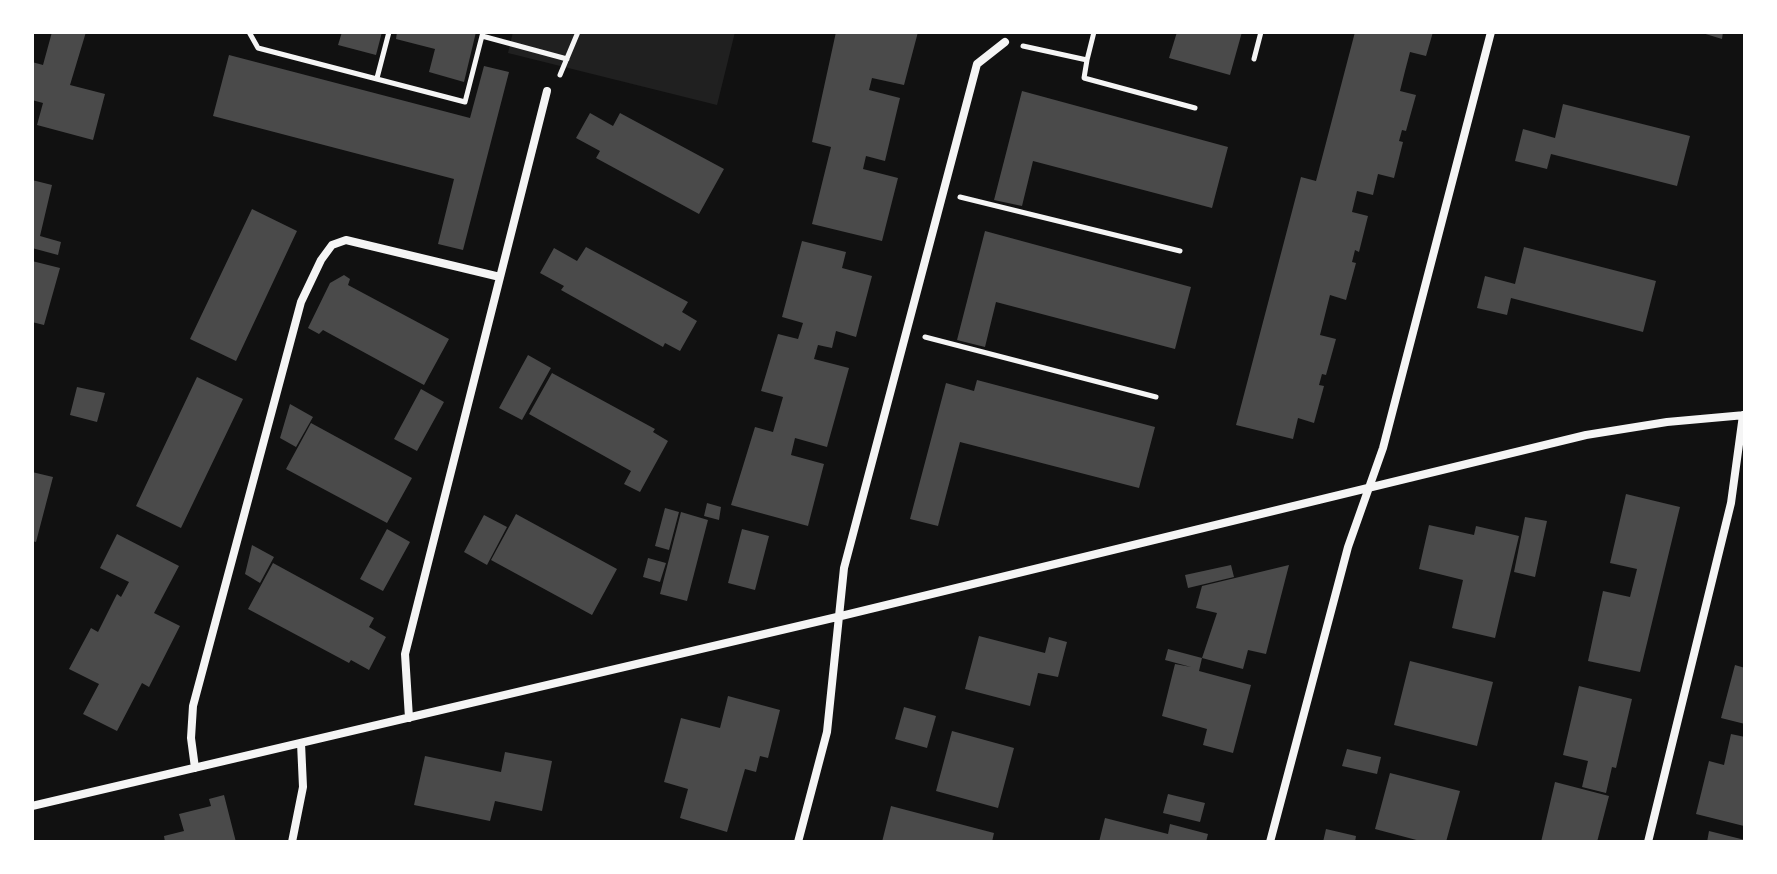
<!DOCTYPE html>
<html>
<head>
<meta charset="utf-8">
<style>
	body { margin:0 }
	#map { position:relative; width:1777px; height:874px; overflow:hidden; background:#111; font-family:Raleway,sans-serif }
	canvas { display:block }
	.frame { position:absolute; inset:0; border:34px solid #fff; pointer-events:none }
</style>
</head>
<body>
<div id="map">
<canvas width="1777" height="874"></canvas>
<div class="frame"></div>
</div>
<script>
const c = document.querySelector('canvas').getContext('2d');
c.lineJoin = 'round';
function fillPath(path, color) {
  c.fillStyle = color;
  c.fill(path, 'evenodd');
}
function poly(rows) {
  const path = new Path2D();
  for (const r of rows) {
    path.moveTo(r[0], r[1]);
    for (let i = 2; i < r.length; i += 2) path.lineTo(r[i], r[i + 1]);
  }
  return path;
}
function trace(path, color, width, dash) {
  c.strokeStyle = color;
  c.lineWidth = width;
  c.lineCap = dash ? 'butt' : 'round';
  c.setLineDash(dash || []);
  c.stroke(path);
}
fillPath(poly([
	[513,32,735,32,717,105,508,53]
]), '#202020');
fillPath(poly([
	[52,32,86,32,70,85,105,94,93,140,37,125,43,103,32,100,32,62,43,65],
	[342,32,382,32,376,55,338,45],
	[397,32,476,32,464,82,429,72,435,49,396,39],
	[836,32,918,32,904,85,872,78,869,90,900,98,885,161,866,156,863,169,898,178,882,241,812,224,831,147,812,142],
	[1177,32,1242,32,1230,75,1169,58],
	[1355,32,1433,32,1426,56,1410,52,1405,71,1400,91,1416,95,1406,131,1402,130,1399,141,1403,142,1394,178,1378,174,1373,195,1357,191,1352,212,1368,216,1359,252,1355,250,1352,262,1356,263,1346,300,1330,295,1320,335,1336,339,1326,375,1322,374,1319,385,1324,386,1314,423,1298,418,1293,439,1236,425,1301,177,1316,181],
	[1699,32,1723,32,1722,39],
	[229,55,470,118,484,66,509,72,463,250,438,244,454,179,213,116],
	[1022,91,1228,147,1212,208,1033,161,1022,206,994,200],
	[1563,104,1690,136,1677,186,1551,154,1547,169,1515,161,1523,129,1555,138],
	[590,113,613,126,620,113,724,169,699,214,596,158,600,151,576,138],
	[32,180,52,185,40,236,61,242,58,255,32,248],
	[252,209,297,231,236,361,190,339],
	[985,231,1191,287,1175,349,996,302,985,347,957,340],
	[802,241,846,252,842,268,872,276,856,337,836,331,832,348,818,345,814,359,849,368,827,447,795,438,791,455,824,464,808,526,731,505,755,427,773,432,783,397,761,391,778,334,798,339,803,323,782,317],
	[586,247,688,302,682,312,697,321,680,351,665,343,663,347,561,290,564,286,540,273,554,248,577,261],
	[1524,247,1656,281,1643,332,1511,298,1507,315,1477,308,1485,276,1515,284],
	[32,261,60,268,44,325,32,322],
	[344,275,350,279,348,285,449,339,424,385,323,330,319,334,308,328,330,283],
	[528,355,551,368,522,420,499,408],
	[552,373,655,429,653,432,668,441,640,492,624,484,631,471,529,414],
	[197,377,243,399,181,528,136,506],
	[977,380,1155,427,1139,488,960,442,938,526,910,519,946,383,974,391],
	[77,387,105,393,97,422,70,415],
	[421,389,444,402,417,451,394,439],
	[290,404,313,417,296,447,280,438],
	[311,423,412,478,387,523,286,469],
	[32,472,53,477,36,542,32,541],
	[1626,494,1680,507,1640,672,1588,661,1603,591,1630,597,1637,569,1610,563],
	[707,503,721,507,719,520,704,516],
	[665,508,679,512,669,550,655,546],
	[681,512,708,520,687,601,660,594],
	[516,514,617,569,592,615,491,560],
	[484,515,507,527,487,565,464,552],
	[1525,517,1547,521,1535,577,1514,572],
	[1429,525,1474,535,1476,526,1519,536,1495,638,1452,628,1463,580,1419,569],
	[387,529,410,542,383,591,360,579],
	[742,529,769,536,755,590,728,583],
	[117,534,179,566,154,613,180,626,149,687,142,683,117,731,83,714,99,684,69,669,91,628,98,632,117,594,121,597,129,582,100,568],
	[252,545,274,557,260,583,245,574],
	[648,558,666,563,660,582,643,577],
	[273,563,374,618,369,627,386,637,369,670,351,660,349,663,248,609],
	[1231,565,1234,577,1188,588,1185,575],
	[1289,565,1266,654,1248,650,1243,669,1202,658,1217,613,1196,608,1202,586],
	[979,636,1045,653,1049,637,1067,642,1058,677,1038,673,1030,706,965,689],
	[1168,649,1202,658,1199,671,1251,685,1233,753,1203,745,1207,729,1162,716,1175,664,1191,667,1165,660],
	[1410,661,1493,682,1477,746,1394,725],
	[1735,665,1745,668,1745,724,1721,718],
	[1579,686,1632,699,1616,768,1612,767,1606,793,1582,787,1588,761,1563,755],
	[728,696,780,710,768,758,760,756,756,772,745,769,727,832,680,818,688,789,664,782,681,718,720,728],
	[904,707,936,716,927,748,895,739],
	[952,731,1014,748,998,808,936,791],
	[1731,734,1745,737,1744,826,1696,814,1709,761,1724,765],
	[1347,749,1381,757,1377,774,1342,766],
	[505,752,552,761,542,811,495,801,490,821,414,805,425,756,501,772],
	[1390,773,1460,791,1446,842,1424,842,1375,829],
	[1555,782,1609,796,1597,842,1541,842],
	[1168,794,1205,803,1200,822,1163,813],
	[224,795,236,842,165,842,164,836,184,831,179,814,211,806,209,799],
	[891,806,994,833,992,842,882,842],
	[1105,818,1168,834,1170,824,1208,834,1206,842,1099,842],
	[1326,829,1356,836,1355,842,1323,842],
	[1709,831,1745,840,1745,842,1707,842]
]), '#4a4a4a');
trace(poly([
	[249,32,258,48,465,102,483,32],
	[482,36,567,59],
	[1023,46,1087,60,1084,78,1195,108],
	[1254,59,1261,32],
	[1087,60,1094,32],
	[560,75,578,32],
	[377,78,389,32],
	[960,197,1180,251],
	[925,337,1156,397]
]), '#f5f5f5', 5);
trace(poly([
	[409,718,405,654,547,91],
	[195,768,191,738,193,706,301,302,321,260,332,245,346,240,500,277],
	[32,806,837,617,1586,435,1667,422,1745,415],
	[292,842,303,787,301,743],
	[798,842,827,732,844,568,977,64,1005,42],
	[1270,842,1348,547,1383,448,1491,32],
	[1648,842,1731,503,1743,415]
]), '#f5f5f5', 8);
</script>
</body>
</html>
